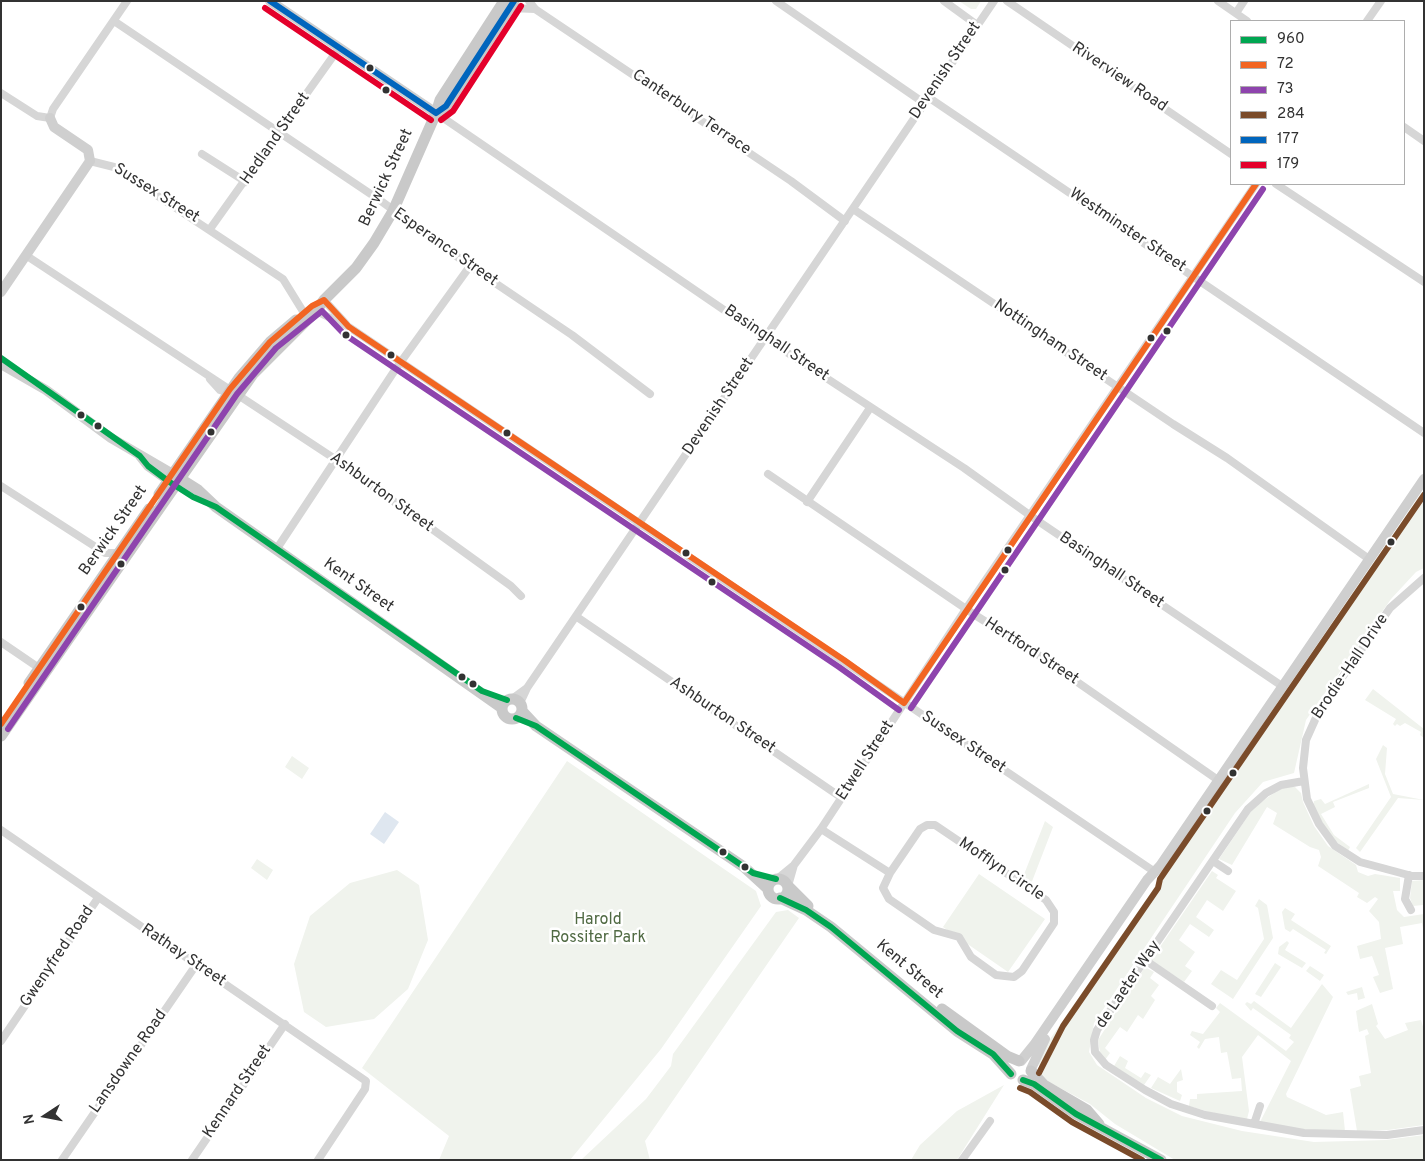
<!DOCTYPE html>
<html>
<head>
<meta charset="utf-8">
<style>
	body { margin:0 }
	#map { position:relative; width:1425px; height:1161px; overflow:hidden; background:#fff; font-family:Overpass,sans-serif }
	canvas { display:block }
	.frame { position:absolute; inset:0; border:2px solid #323232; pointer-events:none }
	.legend { position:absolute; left:1230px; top:20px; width:175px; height:165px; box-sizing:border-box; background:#fff; border:1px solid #adadad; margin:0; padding:6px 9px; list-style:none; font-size:15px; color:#323232 }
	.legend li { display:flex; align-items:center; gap:10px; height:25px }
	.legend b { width:25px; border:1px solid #adadad }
	.north { position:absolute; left:20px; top:1091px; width:50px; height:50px; -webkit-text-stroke:4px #fff; paint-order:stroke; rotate:259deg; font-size:14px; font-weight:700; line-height:20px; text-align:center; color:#323232 }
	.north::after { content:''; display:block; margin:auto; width:18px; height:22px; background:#323232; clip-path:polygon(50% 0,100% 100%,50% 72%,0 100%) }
</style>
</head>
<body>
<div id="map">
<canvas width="1425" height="1161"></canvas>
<div class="frame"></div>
<ul class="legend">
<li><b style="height:6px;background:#00a651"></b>960</li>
<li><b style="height:6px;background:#f26522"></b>72</li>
<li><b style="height:6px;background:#8e44ad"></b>73</li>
<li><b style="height:6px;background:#7a4b2a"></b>284</li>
<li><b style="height:6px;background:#0065bd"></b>177</li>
<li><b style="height:6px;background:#e4002b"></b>179</li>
</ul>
<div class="north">N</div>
</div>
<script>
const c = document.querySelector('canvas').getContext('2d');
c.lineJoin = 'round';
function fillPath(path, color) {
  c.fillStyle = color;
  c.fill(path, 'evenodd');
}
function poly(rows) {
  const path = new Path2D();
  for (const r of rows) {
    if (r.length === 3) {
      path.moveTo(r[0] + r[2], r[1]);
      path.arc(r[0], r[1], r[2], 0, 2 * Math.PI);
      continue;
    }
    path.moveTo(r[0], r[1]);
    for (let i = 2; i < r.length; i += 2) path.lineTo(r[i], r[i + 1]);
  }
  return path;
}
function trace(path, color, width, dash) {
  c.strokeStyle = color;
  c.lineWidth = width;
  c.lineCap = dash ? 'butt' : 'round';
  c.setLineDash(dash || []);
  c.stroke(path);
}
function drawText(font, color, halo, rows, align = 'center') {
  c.font = font + ' Overpass,sans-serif';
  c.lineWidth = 5;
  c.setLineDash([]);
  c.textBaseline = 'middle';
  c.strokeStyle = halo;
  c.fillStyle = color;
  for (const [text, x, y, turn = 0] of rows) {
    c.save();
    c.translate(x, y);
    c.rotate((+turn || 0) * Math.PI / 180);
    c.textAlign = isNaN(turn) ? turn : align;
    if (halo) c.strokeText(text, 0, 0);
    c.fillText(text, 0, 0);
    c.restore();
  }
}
fillPath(poly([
	[959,1,981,1,976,9,971,9],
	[1424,489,1424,568,1416,572,1391,599,1306,720,1294,773,1263,782,1235,813,1094,1023,1089,1052,1097,1065,1146,1098,1182,1116,1242,1131,1314,1142,1386,1140,1424,1135,1424,1160,1175,1160,1115,1124,1090,1104,1049,1082,1041,1075,1037,1058,1205,814,1290,684],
	[1373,689,1424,729,1424,738,1420,735,1421,732,1405,723,1400,726,1397,724,1395,726,1393,724,1396,719,1365,700],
	[1383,745,1387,748,1385,774,1393,794,1424,800,1398,798,1360,852,1356,848,1391,797,1376,759],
	[292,756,309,768,302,779,285,767],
	[567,761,756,891,761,906,661,1049,570,1160,439,1160,449,1136,362,1068],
	[1369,784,1369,788,1333,802,1335,807,1321,814,1334,835,1350,847,1348,851,1333,839,1321,821,1313,806,1314,801,1321,799,1325,804],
	[1285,787,1295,787,1301,793,1303,802,1314,826,1328,846,1356,865,1358,872,1368,876,1375,874,1400,878,1400,891,1393,891,1397,910,1404,917,1424,914,1424,934,1422,923,1400,927,1403,944,1385,948,1393,989,1380,993,1373,977,1379,975,1372,956,1360,959,1357,946,1381,939,1379,922,1369,911,1378,899,1375,897,1367,903,1357,897,1359,893,1318,866,1321,857,1319,850,1310,847,1273,824,1277,813,1267,807,1232,865,1219,859,1254,807,1277,791],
	[1045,821,1053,827,1031,884,1023,877],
	[257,859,273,870,267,880,251,868],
	[397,870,419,885,428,940,408,989,374,1019,326,1027,304,1012,294,964,310,916,350,883],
	[1212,871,1218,875,1216,878,1236,891,1223,911,1207,900,1196,917,1214,930,1209,937,1190,924,1179,940,1195,952,1185,966,1192,971,1184,982,1151,960],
	[979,874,1045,919,1008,972,943,927],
	[1424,880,1423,905,1413,906,1410,898,1412,881],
	[1259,899,1267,905,1273,938,1233,999,1211,984,1221,970,1237,980,1264,939,1258,908,1255,906],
	[1285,908,1295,914,1291,920,1331,946,1326,954,1324,953,1326,950,1293,929,1290,932,1285,929,1282,912],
	[788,910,799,918,645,1141,650,1160,581,1160,646,1099,671,1066,673,1054,776,912],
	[1287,941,1289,943,1285,950,1306,963,1302,968,1278,954,1279,947],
	[1275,963,1281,967,1261,997,1255,994],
	[1310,966,1324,975,1320,981,1306,971],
	[1145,967,1154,972,1150,978,1159,985,1151,996,1155,1000,1143,1019,1138,1015,1127,1032,1120,1027,1105,1048,1110,1053,1105,1060,1100,1053,1098,1040],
	[1322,984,1333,997,1286,1094,1287,1097,1326,1115,1343,1112,1345,1131,1307,1131,1260,1122,1291,1061,1258,1035,1242,1057,1249,1111,1247,1119,1209,1112,1189,1106,1190,1099,1197,1099,1197,1094,1242,1091,1241,1078,1232,1079,1227,1052,1221,1053,1219,1037,1205,1039,1199,1049,1197,1047,1200,1042,1190,1035,1192,1031,1203,1034,1220,1012,1216,1008,1220,1003,1286,1051,1294,1042,1289,1038,1291,1035,1253,1008,1251,1011,1245,1004,1247,1002,1251,1004,1254,1001,1291,1028],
	[1362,987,1365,998,1358,1000,1357,993,1348,995,1346,992],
	[1372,1004,1378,1024,1376,1026,1385,1039,1408,1030,1405,1023,1421,1020,1424,1030,1424,1125,1388,1130,1357,1131,1350,1089,1361,1086,1359,1076,1371,1073,1365,1036,1369,1034,1367,1029,1359,1032,1356,1011],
	[1120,1056,1128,1061,1125,1068,1141,1078,1145,1072,1151,1075,1144,1085,1114,1066],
	[1181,1069,1183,1080,1177,1082,1177,1092,1182,1095,1180,1101,1151,1088,1158,1077,1170,1084],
	[1004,1085,957,1160,911,1160,920,1145,957,1111]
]), '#f0f3ed');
fillPath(poly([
	[385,812,399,822,384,844,370,834]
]), '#dfe7f0');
trace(poly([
	[529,1,535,9,791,181,845,221],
	[776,1,924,103],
	[944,1,977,25],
	[1007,1,1231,154],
	[1218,1,1247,21],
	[510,8,535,9],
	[1236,13,1244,1],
	[114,21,381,201,470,266,572,335,650,394],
	[1367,21,1381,1],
	[1,93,37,116,50,118,53,109,127,1],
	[928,97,1424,433],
	[436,113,765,338,964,468,1038,521,1282,686],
	[1404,127,1424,141],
	[202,154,246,182],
	[90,161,114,167,283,279,304,313],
	[1276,184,1424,282],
	[853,209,1173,424,1227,458,1369,559],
	[210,229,339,48],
	[27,256,335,459,511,586,521,596],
	[324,300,346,324],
	[316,311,349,327,1155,872],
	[210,379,220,390,231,394],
	[768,474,975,615,1037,654,1218,780],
	[1,486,105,553,117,553],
	[807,502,870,408],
	[276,550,395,370,470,266],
	[1424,578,1390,608,1319,711,1306,740,1303,768,1307,799,1319,824,1335,846,1360,862,1412,876,1424,876],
	[577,617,842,798],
	[1,642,42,670],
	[512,699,527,688],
	[520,703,527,688,994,1],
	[1304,781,1281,785,1266,793,1248,809,1097,1030,1094,1040,1095,1052,1106,1065,1145,1090,1171,1104,1205,1115,1304,1133,1387,1135,1424,1130],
	[821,829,890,873,883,888,889,899,934,930,959,937,971,957,996,975,1014,977,1022,971,1054,923,1054,912,1046,900,935,825,927,825,920,829,890,873],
	[1,830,366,1081,365,1089,318,1160],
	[1213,861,1228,871],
	[1409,875,1405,899,1411,910],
	[777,879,794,865,821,829,966,609,1256,184],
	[788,886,794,865],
	[1145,960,1212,1006],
	[1,1041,98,898],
	[1254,1124,1260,1106],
	[62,1160,196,965],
	[192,1160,285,1024],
	[962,1160,990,1121]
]), '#d6d6d6', 8);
trace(poly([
	[270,1,436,113],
	[1,292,90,161,88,150,54,127,50,118],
	[1,364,46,390,111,438,178,477],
	[140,456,148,466,175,485],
	[1021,1061,1034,1045,1147,880,1160,866,1424,479],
	[1031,1069,1045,1039]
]), '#cfcfcf', 10);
trace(poly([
	[436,113,446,106,514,1],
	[179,478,198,490,216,507,502,708],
	[159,494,239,378,270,342,296,320],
	[29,683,149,509],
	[512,709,10],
	[522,711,536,726,744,867,768,889],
	[1,736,253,374,316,311,324,300,356,268,374,243,393,211,436,113,440,100,504,1],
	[778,889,10],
	[788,886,808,906],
	[780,898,806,910,831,927,957,1031,993,1054,1011,1074],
	[942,1009,1007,1056,1019,1061],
	[1031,1071,1044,1085,1087,1110,1099,1124],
	[1023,1080,1034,1084,1076,1114,1161,1160]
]), '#c9c9c9', 11);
trace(poly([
	[1,358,140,456,148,466,168,481,193,497,216,507,482,691,507,700],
	[516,718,536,726,753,873,776,879],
	[780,898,806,910,831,927,957,1031,993,1054,1011,1074],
	[1023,1080,1034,1084,1076,1114,1161,1160]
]), '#00a651', 6);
trace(poly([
	[904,703,1256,184],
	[1,724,230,389,270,342,312,306,324,300,349,327,844,660,904,703]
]), '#f26522', 6);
trace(poly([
	[911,708,1263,189],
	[8,729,237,394,276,348,322,311,344,334,839,667,899,710]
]), '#8e44ad', 6);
trace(poly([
	[1039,1073,1063,1026,1158,888,1160,879,1424,495],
	[1020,1088,1030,1092,1072,1122,1142,1160]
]), '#7a4b2a', 6);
trace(poly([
	[270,1,436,113],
	[436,113,446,106,514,1]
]), '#0065bd', 6);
trace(poly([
	[265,8,431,120],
	[441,120,453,111,521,6]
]), '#e4002b', 6);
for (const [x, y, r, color] of [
	[370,68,4.5,"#323232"],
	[386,90,4.5,"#323232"],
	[1167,331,4.5,"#323232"],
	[346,335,4.5,"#323232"],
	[1151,338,4.5,"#323232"],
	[391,355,4.5,"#323232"],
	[81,415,4.5,"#323232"],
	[98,426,4.5,"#323232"],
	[211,432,4.5,"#323232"],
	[507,433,4.5,"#323232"],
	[1391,542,4.5,"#323232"],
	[1008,550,4.5,"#323232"],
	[686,553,4.5,"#323232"],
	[121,564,4.5,"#323232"],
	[1005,570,4.5,"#323232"],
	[712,582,4.5,"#323232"],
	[81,607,4.5,"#323232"],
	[462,677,4.5,"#323232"],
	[473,684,4.5,"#323232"],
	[1233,773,4.5,"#323232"],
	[1207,811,4.5,"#323232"],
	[723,852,4.5,"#323232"],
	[745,867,4.5,"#323232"]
]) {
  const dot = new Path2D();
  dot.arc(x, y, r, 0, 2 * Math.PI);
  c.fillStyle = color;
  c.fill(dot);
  trace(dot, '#fff', 2);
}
drawText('16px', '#323232', '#fff', [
	["Devenish Street",946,71,-56],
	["Riverview Road",1119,78,34],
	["Canterbury Terrace",691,113,34],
	["Hedland Street",276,139,-55],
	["Berwick Street",387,178,-65],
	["Sussex Street",156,194,32],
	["Westminster Street",1127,231,34],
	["Esperance Street",445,248,35],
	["Nottingham Street",1050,341,34],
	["Basinghall Street",776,344,34],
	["Devenish Street",719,407,-56],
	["Ashburton Street",381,493,36],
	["Berwick Street",114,531,-55],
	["Basinghall Street",1111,571,34],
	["Kent Street",358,586,35],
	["Hertford Street",1031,652,33],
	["Brodie-Hall Drive",1351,667,-56],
	["Ashburton Street",722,716,34],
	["Sussex Street",963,743,34],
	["Etwell Street",866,761,-57],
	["Mofflyn Circle",1001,870,34],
	["Rathay Street",183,956,34],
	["Gwenyfred Road",58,957,-56],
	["Kent Street",909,970,40],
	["de Laeter Way",1129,985,-56],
	["Lansdowne Road",129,1062,-55],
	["Kennard Street",238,1092,-56]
]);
drawText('16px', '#506a43', '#fff', [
	["Harold",598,921],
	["Rossiter Park",598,939]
]);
</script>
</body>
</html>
